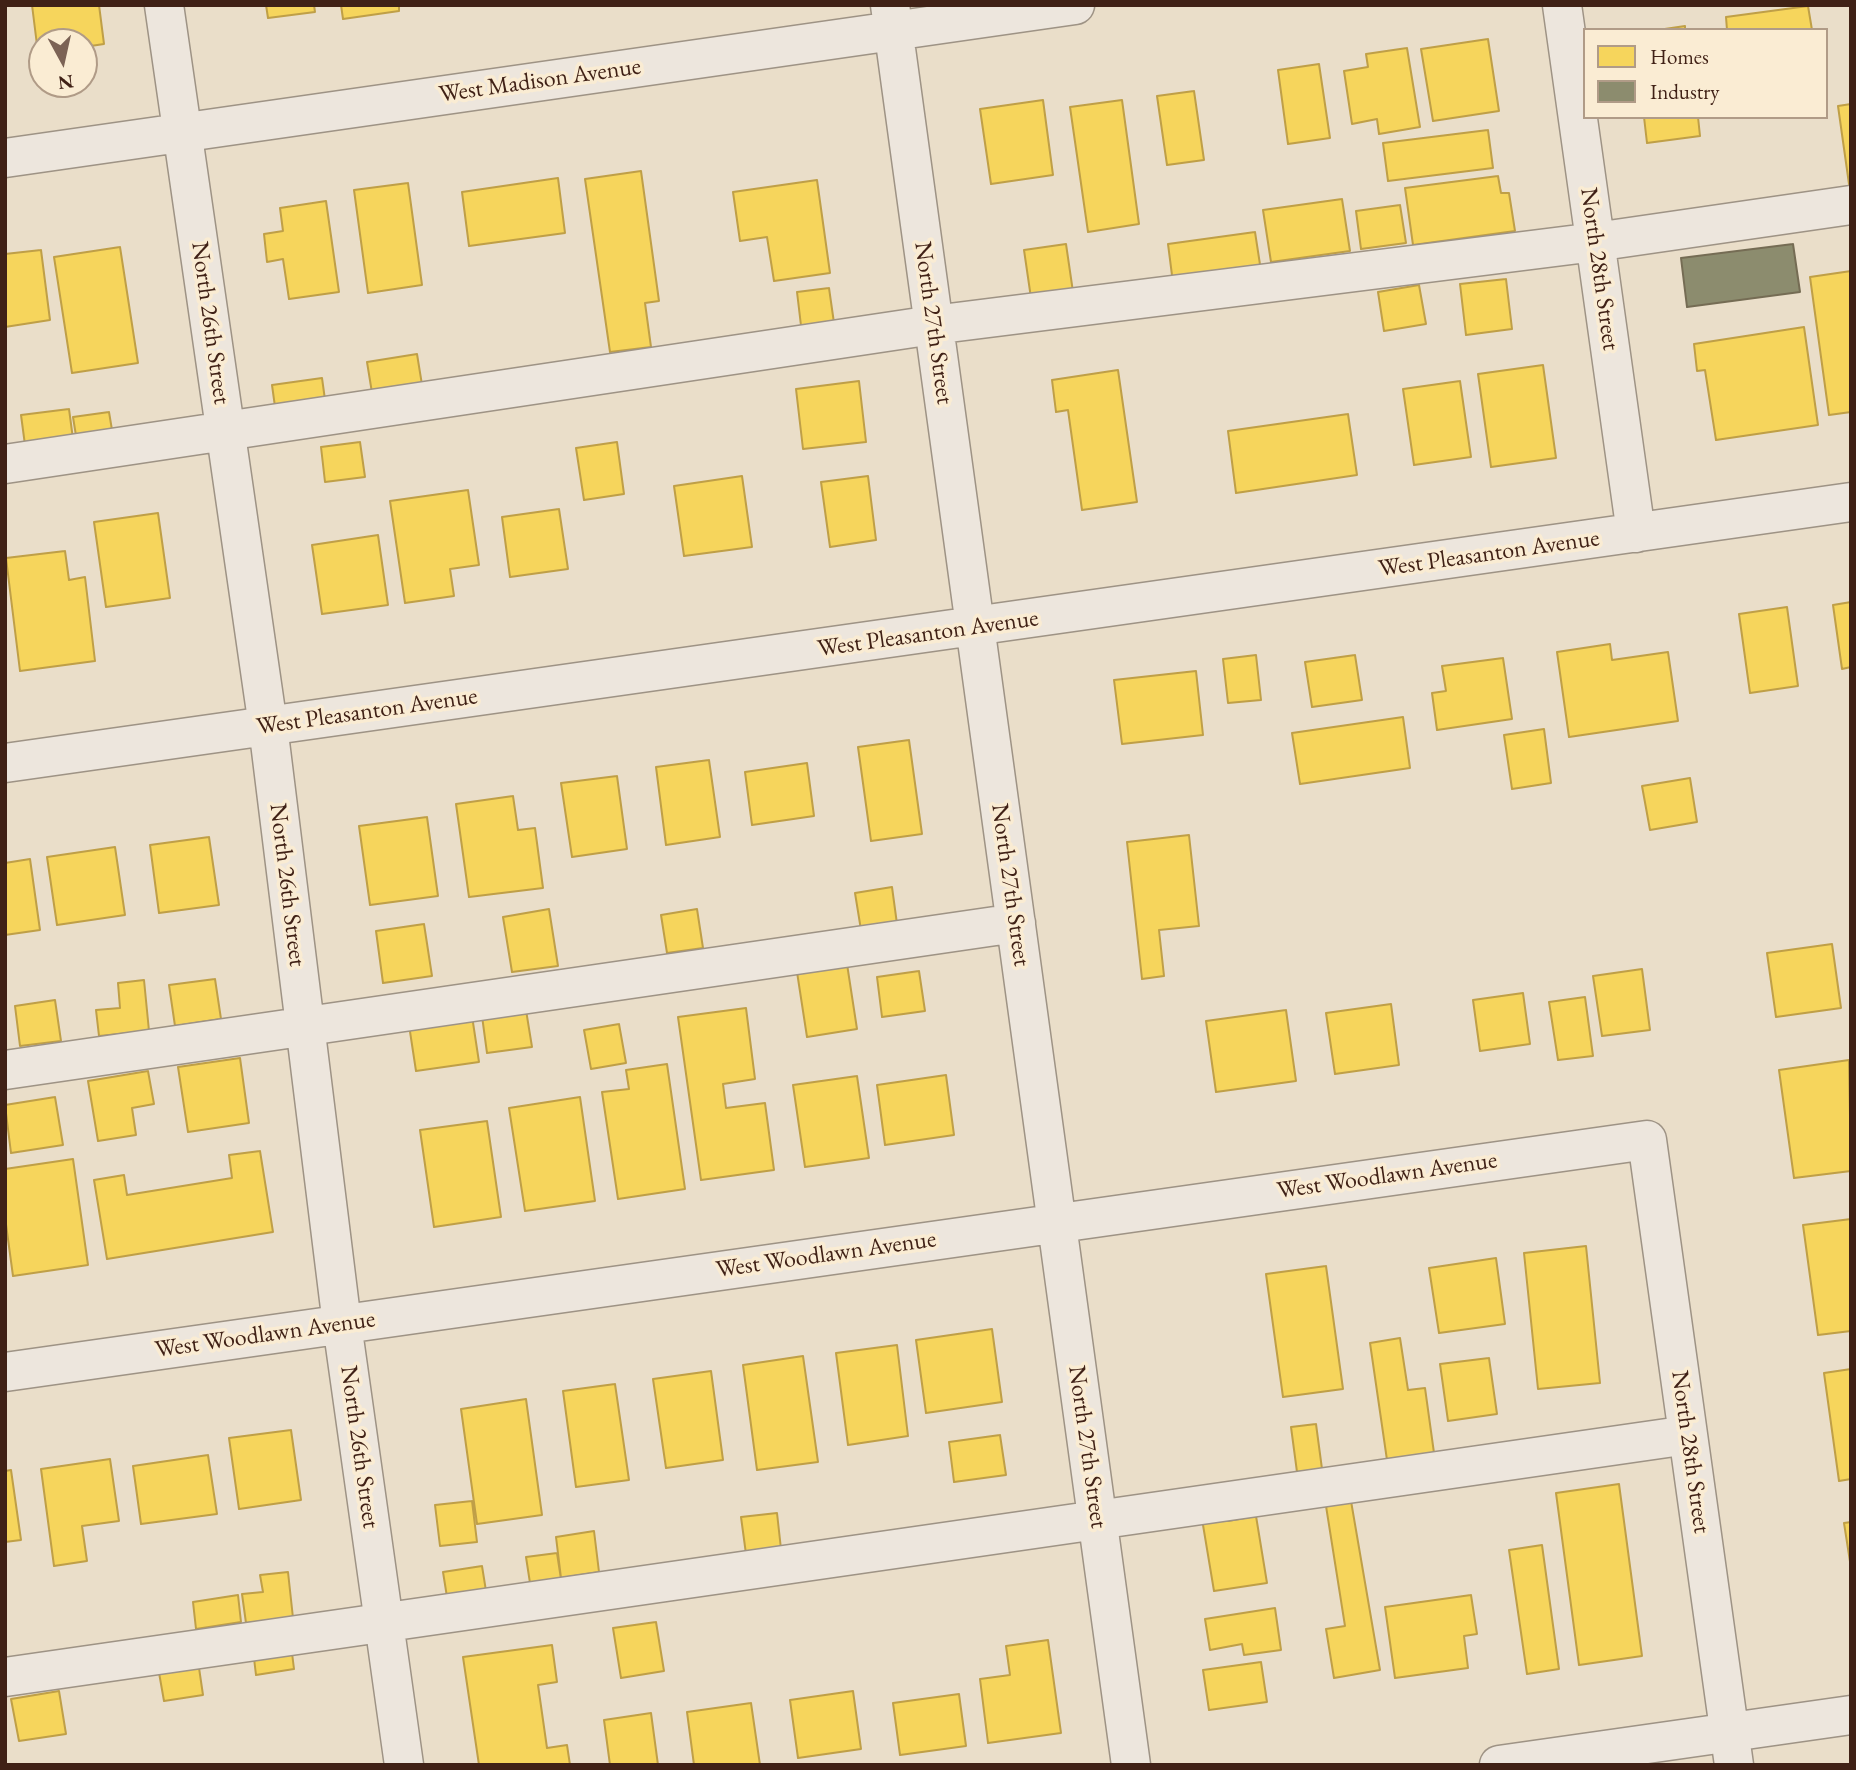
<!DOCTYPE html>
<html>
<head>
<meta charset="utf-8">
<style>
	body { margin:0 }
	#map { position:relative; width:1856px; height:1770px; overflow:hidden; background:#eadec9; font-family:"EB Garamond",serif }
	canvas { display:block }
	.frame { position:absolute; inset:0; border:7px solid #402116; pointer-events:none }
	.legend { position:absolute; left:1583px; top:28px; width:245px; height:91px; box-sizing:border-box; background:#faecd3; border:2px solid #b09b87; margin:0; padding:9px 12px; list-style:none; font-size:21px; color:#402116 }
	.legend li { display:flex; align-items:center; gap:14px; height:35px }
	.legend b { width:35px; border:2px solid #b09b87 }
	.north { position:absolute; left:28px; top:28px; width:70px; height:70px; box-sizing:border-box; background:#faecd3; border:2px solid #b09b87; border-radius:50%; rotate:172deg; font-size:19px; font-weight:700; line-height:28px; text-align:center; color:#402116 }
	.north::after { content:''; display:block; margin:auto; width:24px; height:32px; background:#7c6355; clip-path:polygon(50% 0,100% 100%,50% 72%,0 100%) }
</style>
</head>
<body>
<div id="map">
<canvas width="1856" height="1770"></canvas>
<div class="frame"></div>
<ul class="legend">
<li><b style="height:19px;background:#f6d55c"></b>Homes</li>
<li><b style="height:19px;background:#8c8c6e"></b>Industry</li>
</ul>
<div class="north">N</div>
</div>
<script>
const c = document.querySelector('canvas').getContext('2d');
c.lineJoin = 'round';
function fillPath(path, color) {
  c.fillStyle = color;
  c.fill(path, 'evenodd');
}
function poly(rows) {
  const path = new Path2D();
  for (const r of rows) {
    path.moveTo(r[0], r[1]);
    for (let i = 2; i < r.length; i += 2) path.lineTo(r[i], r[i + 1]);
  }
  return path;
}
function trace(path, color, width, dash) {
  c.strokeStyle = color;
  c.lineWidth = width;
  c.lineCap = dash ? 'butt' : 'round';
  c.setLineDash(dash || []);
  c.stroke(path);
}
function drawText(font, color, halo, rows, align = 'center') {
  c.font = font + ' "EB Garamond",serif';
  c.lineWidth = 7;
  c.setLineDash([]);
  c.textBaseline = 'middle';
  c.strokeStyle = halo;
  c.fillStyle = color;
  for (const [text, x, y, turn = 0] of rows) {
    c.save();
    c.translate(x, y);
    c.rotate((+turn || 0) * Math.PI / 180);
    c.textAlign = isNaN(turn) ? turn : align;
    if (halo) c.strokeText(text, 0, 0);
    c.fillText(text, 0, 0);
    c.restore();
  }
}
const homes = poly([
	[32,5,99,5,104,44,84,47,84,42,42,42,42,53,38,53,32,5],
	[266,5,314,5,315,12,268,18,266,5],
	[341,5,399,5,399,11,343,19,341,5],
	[1808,6,1812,30,1727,30,1726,17,1808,6],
	[1685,26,1685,30,1658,30,1685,26],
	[1488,39,1499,111,1433,121,1421,49,1488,39],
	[1407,48,1420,127,1379,134,1377,119,1352,124,1344,71,1368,67,1366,54,1407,48],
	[1319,64,1330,138,1288,144,1278,70,1319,64],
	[1194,91,1204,160,1167,165,1157,96,1194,91],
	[1043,100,1053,175,991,184,980,109,1043,100],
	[1122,100,1139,224,1088,232,1070,107,1122,100],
	[1851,104,1851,184,1849,184,1838,106,1851,104],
	[1644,117,1698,117,1700,136,1647,143,1644,117],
	[1488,130,1493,168,1388,181,1383,143,1488,130],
	[641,171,659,301,645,303,651,347,610,352,585,179,641,171],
	[1498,176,1501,193,1509,193,1515,231,1413,245,1405,188,1498,176],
	[558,178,565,233,469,246,462,192,558,178],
	[817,180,830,273,774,281,767,237,740,241,733,192,817,180],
	[408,183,422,285,368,293,354,190,408,183],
	[1342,199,1350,251,1271,262,1263,210,1342,199],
	[326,201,339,292,289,299,283,259,267,262,264,234,283,231,280,208,326,201],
	[1400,205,1406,243,1361,249,1356,211,1400,205],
	[1255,232,1261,271,1173,283,1168,244,1255,232],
	[1066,244,1073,292,1031,298,1024,250,1066,244],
	[120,247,138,363,72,373,54,257,120,247],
	[41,250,50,320,5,327,5,254,41,250],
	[1851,271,1851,412,1829,415,1810,277,1851,271],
	[1506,279,1512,329,1466,335,1460,284,1506,279],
	[1419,285,1426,324,1384,331,1378,292,1419,285],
	[829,288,835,330,802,334,797,292,829,288],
	[1804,327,1818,425,1716,440,1705,370,1697,371,1694,344,1804,327],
	[417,354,423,391,373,399,367,362,417,354],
	[1543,365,1556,458,1491,467,1478,374,1543,365],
	[1118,370,1137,502,1082,510,1068,410,1056,412,1052,380,1118,370],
	[322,378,326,407,276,414,272,385,322,378],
	[859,381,866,442,803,449,796,389,859,381],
	[1460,381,1471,457,1414,465,1403,389,1460,381],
	[69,409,73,439,25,445,21,415,69,409],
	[109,412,113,436,77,442,73,417,109,412],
	[1348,414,1357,475,1236,493,1228,431,1348,414],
	[360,442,365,477,325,482,321,447,360,442],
	[617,442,624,494,584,500,576,448,617,442],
	[742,476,752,547,684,556,674,486,742,476],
	[868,476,876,540,830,547,821,482,868,476],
	[468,490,479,565,450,569,454,596,405,603,390,501,468,490],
	[559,509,568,569,510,577,502,517,559,509],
	[158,513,170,598,106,607,94,522,158,513],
	[378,535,388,605,322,614,312,545,378,535],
	[65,551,69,580,85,577,95,661,20,671,6,558,65,551],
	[1851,602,1851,667,1842,669,1833,605,1851,602],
	[1787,607,1798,686,1750,693,1739,614,1787,607],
	[1610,644,1612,660,1668,652,1678,721,1569,737,1557,652,1610,644],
	[1256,655,1261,700,1228,703,1223,659,1256,655],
	[1355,655,1362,700,1312,707,1305,662,1355,655],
	[1503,658,1512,719,1437,730,1432,693,1446,691,1442,666,1503,658],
	[1196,671,1203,735,1122,744,1114,680,1196,671],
	[1403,717,1410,768,1300,784,1292,733,1403,717],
	[1544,729,1551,783,1512,789,1504,735,1544,729],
	[909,740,922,834,871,841,858,747,909,740],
	[709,760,720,837,666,845,656,767,709,760],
	[807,763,814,816,752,825,745,772,807,763],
	[617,776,627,849,572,857,561,783,617,776],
	[1690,778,1697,822,1650,830,1642,786,1690,778],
	[513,796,518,830,535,828,543,888,469,897,456,804,513,796],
	[427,817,438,896,370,905,359,826,427,817],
	[1189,835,1199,926,1159,930,1164,976,1142,979,1127,842,1189,835],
	[209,837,219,905,159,913,150,845,209,837],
	[115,847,125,915,57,925,47,857,115,847],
	[30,859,40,930,5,935,5,863,30,859],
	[892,887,897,924,861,930,855,893,892,887],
	[549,909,558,966,512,972,503,917,549,909],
	[697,909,703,948,667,953,661,915,697,909],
	[424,924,432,976,383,983,376,931,424,924],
	[1832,944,1841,1008,1776,1017,1767,953,1832,944],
	[847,964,857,1029,807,1037,797,972,847,964],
	[1642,969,1650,1030,1602,1036,1593,976,1642,969],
	[919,971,925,1011,882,1017,877,977,919,971],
	[215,979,221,1019,175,1026,169,985,215,979],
	[144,980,149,1031,99,1036,96,1010,120,1008,118,983,144,980],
	[1523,993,1530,1044,1480,1051,1473,1000,1523,993],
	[1585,997,1593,1056,1558,1060,1549,1002,1585,997],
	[55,1000,61,1041,20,1046,15,1006,55,1000],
	[1391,1004,1399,1065,1335,1074,1326,1013,1391,1004],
	[746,1008,755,1079,723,1084,726,1108,765,1103,774,1170,701,1180,678,1017,746,1008],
	[526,1010,532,1047,487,1053,482,1016,526,1010],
	[1286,1010,1296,1081,1216,1092,1206,1021,1286,1010],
	[472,1016,479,1062,416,1071,409,1025,472,1016],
	[619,1024,626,1063,591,1069,584,1030,619,1024],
	[240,1058,249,1123,188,1132,178,1067,240,1058],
	[1849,1060,1851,1171,1794,1178,1779,1070,1849,1060],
	[667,1064,685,1189,618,1199,602,1092,629,1089,626,1070,667,1064],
	[148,1071,154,1104,132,1108,136,1135,98,1141,88,1081,148,1071],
	[946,1075,954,1135,885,1145,877,1085,946,1075],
	[857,1076,869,1158,805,1167,793,1085,857,1076],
	[55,1097,63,1145,11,1153,5,1105,55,1097],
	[580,1097,595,1201,525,1211,509,1108,580,1097],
	[487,1121,501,1217,434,1227,420,1130,487,1121],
	[260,1151,273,1232,107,1259,94,1180,124,1175,127,1195,232,1178,229,1155,260,1151],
	[73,1159,88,1265,13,1276,5,1217,5,1169,73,1159],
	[1851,1219,1851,1331,1818,1335,1803,1225,1851,1219],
	[1586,1246,1600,1383,1538,1389,1524,1253,1586,1246],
	[1496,1258,1505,1324,1439,1333,1429,1268,1496,1258],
	[1326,1266,1343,1389,1283,1397,1266,1274,1326,1266],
	[992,1329,1002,1402,926,1413,916,1340,992,1329],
	[1400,1338,1408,1390,1425,1388,1434,1453,1387,1460,1370,1343,1400,1338],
	[897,1345,908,1436,848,1445,836,1353,897,1345],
	[803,1356,818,1462,757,1470,743,1365,803,1356],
	[1489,1358,1497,1414,1448,1421,1440,1364,1489,1358],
	[1851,1369,1851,1479,1839,1481,1824,1373,1851,1369],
	[711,1371,723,1460,666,1468,653,1379,711,1371],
	[615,1384,629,1480,576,1487,563,1391,615,1384],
	[526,1399,542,1515,477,1524,461,1409,526,1399],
	[1316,1424,1322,1469,1297,1472,1291,1427,1316,1424],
	[291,1430,301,1500,239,1509,229,1438,291,1430],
	[1000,1435,1006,1475,954,1482,949,1442,1000,1435],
	[208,1455,217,1514,141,1524,133,1466,208,1455],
	[110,1459,119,1521,82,1526,87,1561,54,1566,41,1469,110,1459],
	[11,1470,21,1540,5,1542,5,1471,11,1470],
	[1619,1484,1642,1656,1579,1665,1556,1493,1619,1484],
	[472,1501,477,1542,440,1546,435,1505,472,1501],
	[1351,1501,1380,1670,1334,1678,1326,1629,1345,1626,1326,1506,1351,1501],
	[777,1513,781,1549,746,1554,741,1517,777,1513],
	[1227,1515,1228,1521,1256,1516,1267,1583,1214,1591,1202,1519,1227,1515],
	[1851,1522,1851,1568,1844,1523,1851,1522],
	[594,1531,599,1572,561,1578,556,1537,594,1531],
	[1542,1545,1559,1669,1527,1674,1509,1550,1542,1545],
	[557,1553,561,1579,530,1583,526,1557,557,1553],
	[482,1566,486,1591,447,1597,443,1572,482,1566],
	[288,1572,293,1618,246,1623,242,1594,263,1592,260,1575,288,1572],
	[238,1595,241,1622,196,1629,193,1602,238,1595],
	[1471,1595,1477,1634,1464,1636,1468,1668,1395,1678,1385,1607,1471,1595],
	[1275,1608,1281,1650,1244,1655,1242,1644,1210,1650,1205,1619,1275,1608],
	[656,1622,664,1671,621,1678,613,1628,656,1622],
	[1048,1640,1061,1733,988,1743,980,1679,1010,1675,1006,1646,1048,1640],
	[291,1645,294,1669,256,1675,253,1650,291,1645],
	[552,1645,557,1682,538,1685,547,1748,567,1745,570,1765,479,1765,463,1657,552,1645],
	[198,1661,203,1695,164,1701,158,1667,198,1661],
	[1261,1662,1267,1702,1209,1710,1203,1670,1261,1662],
	[59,1691,66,1734,19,1741,11,1699,59,1691],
	[853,1691,861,1749,798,1758,790,1700,853,1691],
	[959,1694,966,1746,900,1755,893,1703,959,1694],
	[751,1703,760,1765,694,1765,687,1712,751,1703],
	[651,1713,658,1765,610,1765,604,1720,651,1713]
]);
fillPath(homes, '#f6d55c');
trace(homes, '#bf9f47', 2);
const industry = poly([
	[1793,244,1800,292,1687,307,1681,258,1793,244]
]);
fillPath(industry, '#8c8c6e');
trace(industry, '#756c54', 2);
const minor = poly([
	[164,5,268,726,342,1324,404,1765],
	[890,5,1131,1765],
	[1562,5,1636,533],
	[5,158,1075,5],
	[5,464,933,325,1595,242,1851,205],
	[5,763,1851,502],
	[5,1070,1016,923],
	[5,1372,1647,1140,1734,1765],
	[5,1677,1688,1435],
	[1499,1765,1851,1715]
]);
trace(minor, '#9e9385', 41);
trace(minor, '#ede6dd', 38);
drawText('24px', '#402116', '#faecd3', [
	["West Madison Avenue",540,81,-8],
	["North 28th Street",1599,269,82],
	["North 26th Street",210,323,82],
	["North 27th Street",933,323,82],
	["West Pleasanton Avenue",1489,554,-8],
	["West Pleasanton Avenue",928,634,-8],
	["West Pleasanton Avenue",367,712,-8],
	["North 26th Street",287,885,83],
	["North 27th Street",1010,885,82],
	["West Woodlawn Avenue",1387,1176,-8],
	["West Woodlawn Avenue",826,1255,-8],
	["West Woodlawn Avenue",265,1335,-8],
	["North 26th Street",359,1447,82],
	["North 27th Street",1087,1447,82],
	["North 28th Street",1690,1452,82]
]);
</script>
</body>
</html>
